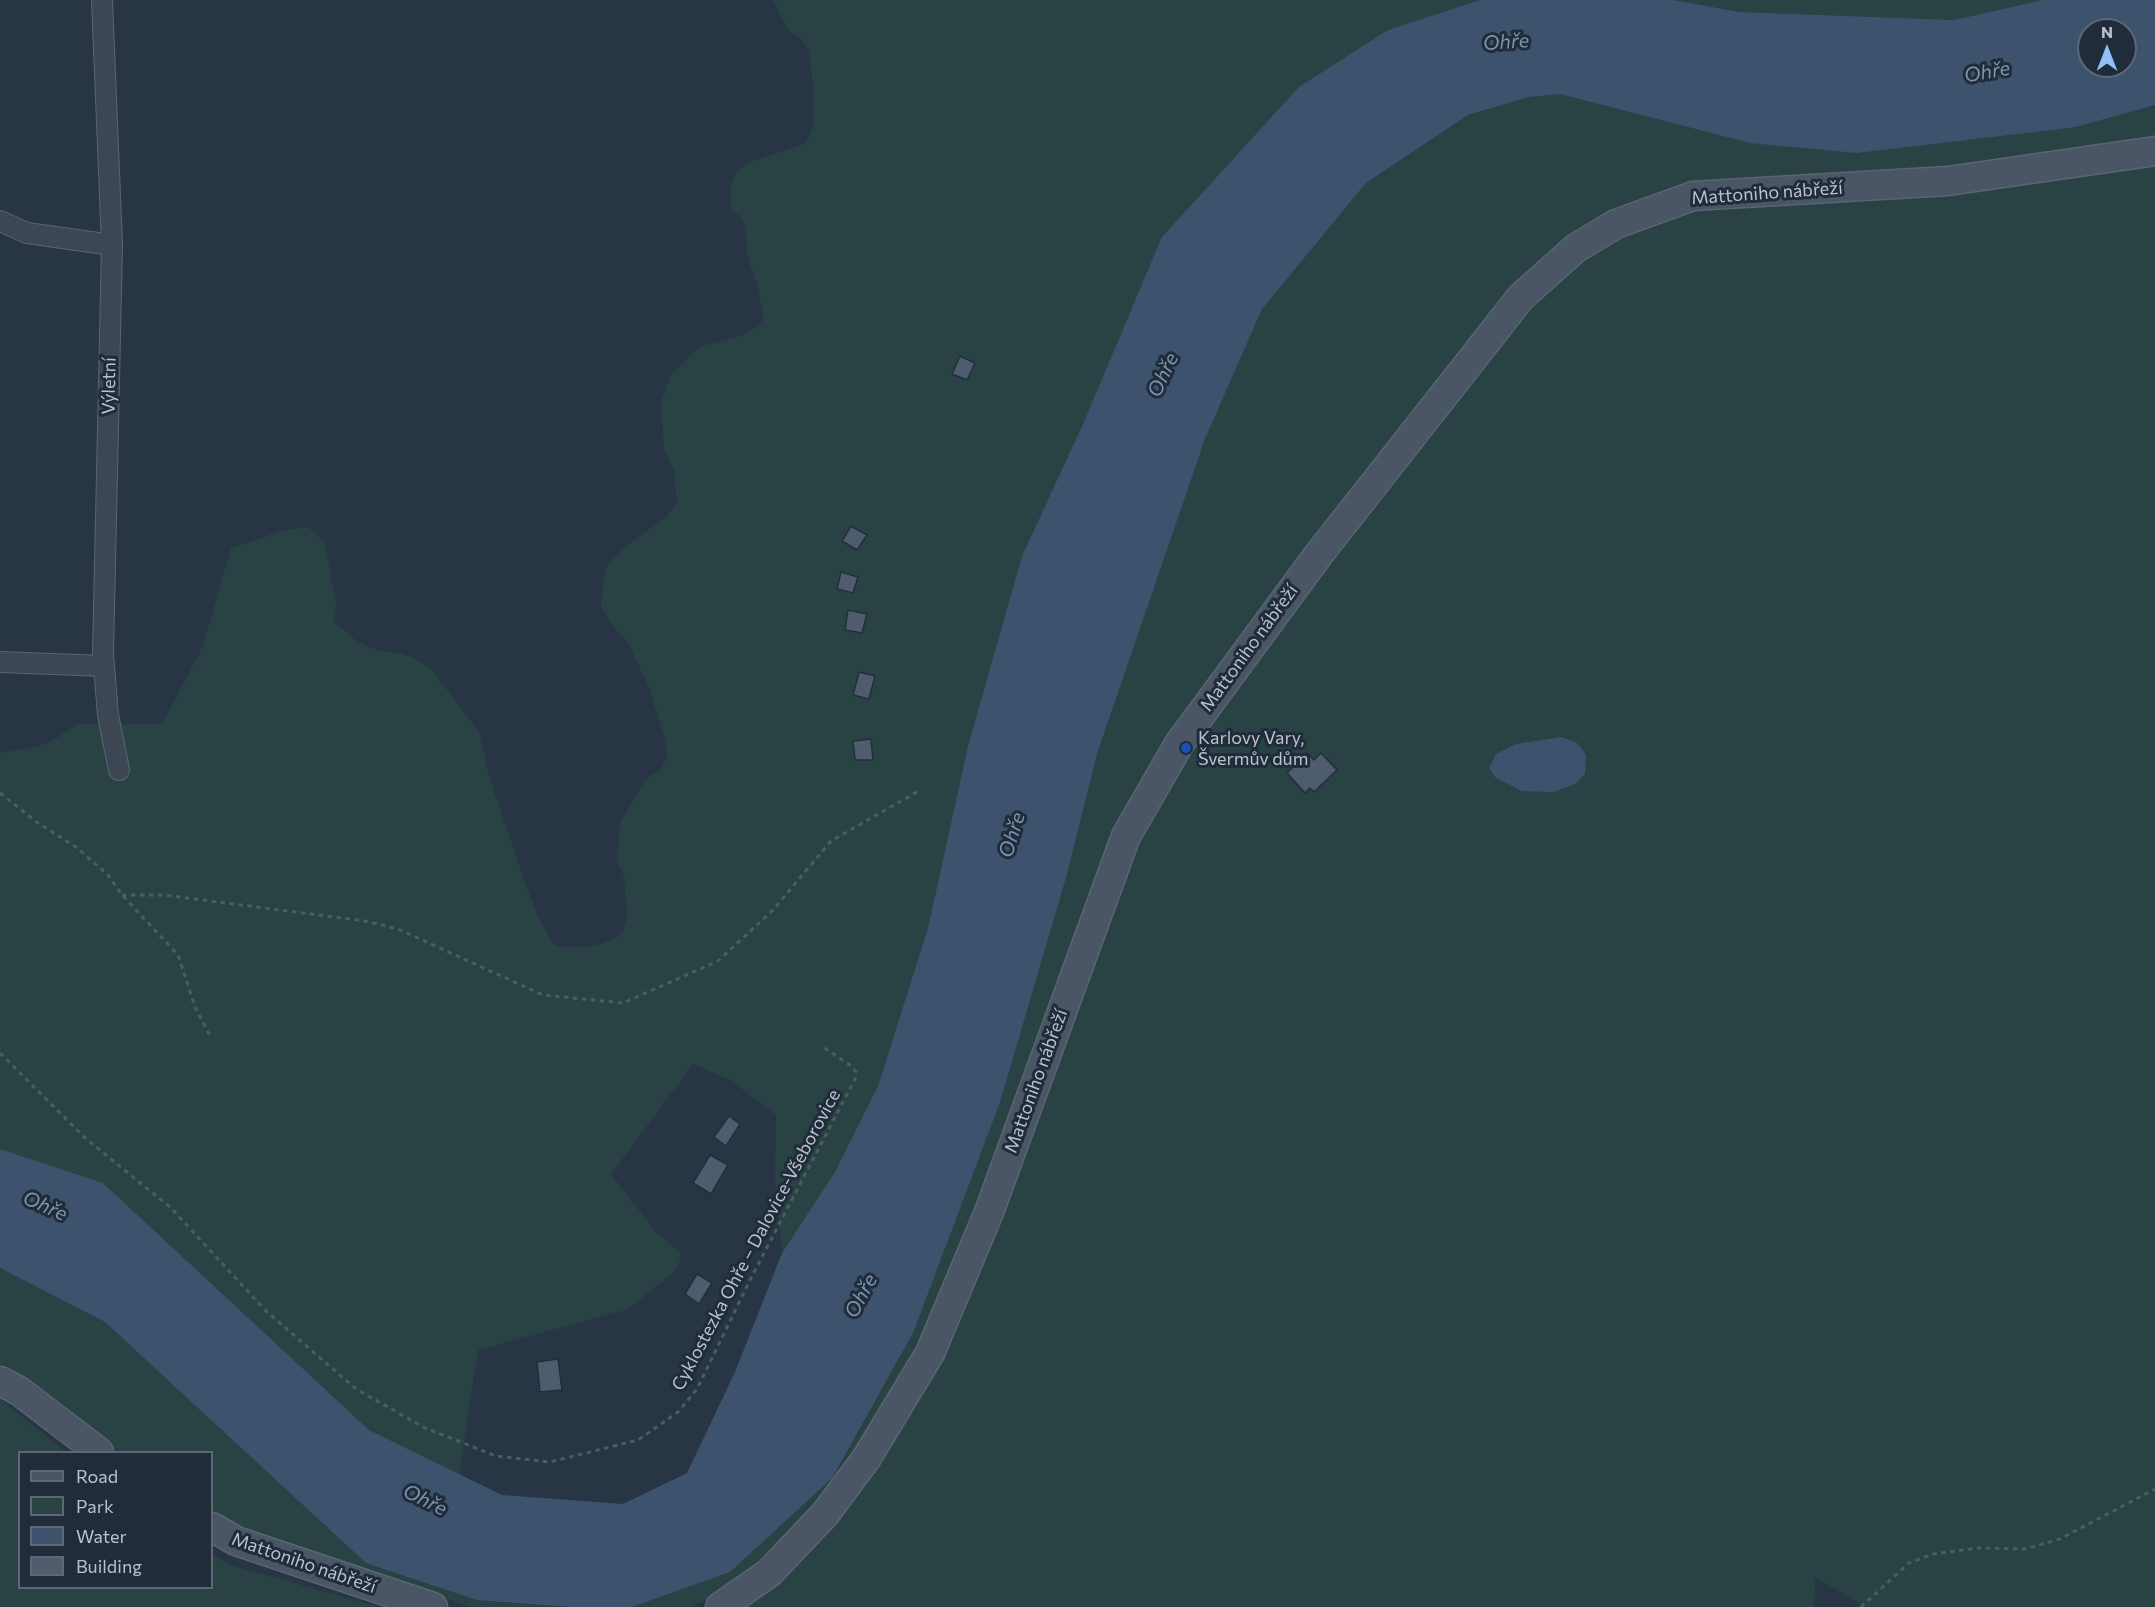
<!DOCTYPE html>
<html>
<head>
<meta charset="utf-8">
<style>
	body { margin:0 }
	#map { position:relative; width:2155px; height:1607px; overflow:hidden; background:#273544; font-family:Commissioner,sans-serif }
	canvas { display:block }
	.legend { position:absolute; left:18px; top:1451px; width:195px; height:138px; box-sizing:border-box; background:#202c39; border:2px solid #5d6874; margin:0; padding:8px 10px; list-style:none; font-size:18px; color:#b9c2cd }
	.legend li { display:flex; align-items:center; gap:12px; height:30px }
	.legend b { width:30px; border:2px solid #5d6874 }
	.north { position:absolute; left:2077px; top:18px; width:60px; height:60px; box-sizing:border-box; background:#202c39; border:2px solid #5d6874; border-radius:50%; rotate:0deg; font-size:16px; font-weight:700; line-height:24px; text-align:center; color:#b9c2cd }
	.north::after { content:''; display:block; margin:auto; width:21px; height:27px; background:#92bef9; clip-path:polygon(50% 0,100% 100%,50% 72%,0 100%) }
</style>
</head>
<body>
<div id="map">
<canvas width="2155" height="1607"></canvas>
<ul class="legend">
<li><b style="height:8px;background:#4a5666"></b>Road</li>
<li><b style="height:16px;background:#294345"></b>Park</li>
<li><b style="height:16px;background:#3d536d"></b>Water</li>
<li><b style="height:16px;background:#4e5c6d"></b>Building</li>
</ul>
<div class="north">N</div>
</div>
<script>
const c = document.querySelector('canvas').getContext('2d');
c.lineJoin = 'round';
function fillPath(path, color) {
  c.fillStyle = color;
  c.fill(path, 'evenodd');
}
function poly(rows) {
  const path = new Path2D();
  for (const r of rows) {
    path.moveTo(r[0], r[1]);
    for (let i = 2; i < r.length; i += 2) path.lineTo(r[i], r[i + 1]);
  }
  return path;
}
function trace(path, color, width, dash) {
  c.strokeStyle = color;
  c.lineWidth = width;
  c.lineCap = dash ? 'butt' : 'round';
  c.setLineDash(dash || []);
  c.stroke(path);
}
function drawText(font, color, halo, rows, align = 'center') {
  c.font = font + ' Commissioner,sans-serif';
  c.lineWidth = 6;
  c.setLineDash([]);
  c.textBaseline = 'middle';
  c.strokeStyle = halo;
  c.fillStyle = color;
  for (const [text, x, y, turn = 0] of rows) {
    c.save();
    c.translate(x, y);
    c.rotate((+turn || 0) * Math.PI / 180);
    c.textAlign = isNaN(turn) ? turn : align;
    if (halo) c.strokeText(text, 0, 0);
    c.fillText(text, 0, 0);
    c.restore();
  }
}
fillPath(poly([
	[773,0,1480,0,1388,30,1083,424,1022,556,968,746,928,928,878,1086,835,1172,782,1253,775,1177,776,1115,730,1080,693,1064,611,1174,656,1232,682,1254,676,1270,629,1309,478,1350,459,1474,369,1430,103,1183,0,1149,0,753,36,747,52,741,78,724,162,724,203,646,231,548,284,530,308,527,325,543,336,605,333,621,358,642,377,650,403,654,421,662,434,673,480,733,489,777,523,877,539,919,556,947,594,946,612,940,623,931,627,918,624,877,617,859,620,823,640,788,650,775,660,771,667,757,665,739,648,685,628,643,614,627,601,607,602,590,607,565,626,546,666,517,677,501,674,470,664,450,661,402,670,376,699,347,743,335,759,325,764,318,758,288,748,259,745,227,741,217,731,210,731,185,736,174,745,164,805,144,813,126,814,99,809,50,799,37,787,29],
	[1673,0,2043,0,1954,20,1740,12],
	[1560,94,1750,143,2076,127,2155,105,2155,139,1611,213,1169,737,919,1348,856,1452,816,1506,760,1564,718,1595,690,1607,632,1607,730,1572,1067,874,1098,751,1205,439,1262,309,1366,183,1468,115,1529,97],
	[2155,164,2155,1607,1865,1607,1815,1577,1814,1607,743,1607,877,1466,1137,841,1190,750,1329,561,1531,306,1583,258,1621,235,1695,208],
	[0,1268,105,1322,157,1370,477,1600,570,1607,471,1607,241,1530,212,1513,212,1452,119,1452,74,1417,0,1368],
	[0,1399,66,1452,20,1452,20,1588,212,1588,212,1554,234,1566,379,1607,0,1607]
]), '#294345');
fillPath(poly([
	[1480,0,1673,0,1740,12,1954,20,2043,0,2155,0,2155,105,2076,127,1857,153,1750,143,1560,94,1529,97,1468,115,1366,183,1262,309,1205,439,1098,751,1067,874,1000,1102,913,1333,832,1478,730,1572,632,1607,570,1607,477,1600,366,1563,105,1322,0,1268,0,1149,103,1183,369,1430,502,1495,623,1504,687,1473,735,1372,782,1253,835,1172,878,1086,928,928,968,746,1022,556,1083,424,1162,237,1299,87,1388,30],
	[2089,30,2125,30,2125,66,2089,66],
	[1561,737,1577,743,1586,755,1585,774,1575,784,1554,792,1522,791,1495,777,1489,768,1496,754,1516,744]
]), '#3d536d');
const building = poly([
	[960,356,975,363,967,380,952,374,960,356],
	[851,526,867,535,857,550,842,541,851,526],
	[841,572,858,577,853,593,837,589,841,572],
	[848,610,867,614,862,633,845,630,848,610],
	[859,672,875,676,869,699,853,695,859,672],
	[871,739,873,760,855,760,853,741,871,739],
	[1307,753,1314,760,1321,753,1337,770,1314,792,1310,788,1305,793,1287,773,1307,753],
	[729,1116,740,1124,726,1146,714,1137,729,1116],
	[710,1155,728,1165,711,1194,693,1183,710,1155],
	[697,1274,712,1283,699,1304,685,1294,697,1274],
	[558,1359,562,1390,540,1392,537,1362,558,1359]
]);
fillPath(building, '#4e5c6d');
trace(building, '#222e3b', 1.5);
const street = poly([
	[102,0,112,245,103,654,108,715,119,770],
	[0,221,27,233,112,245],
	[0,662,104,666]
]);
const secondary = poly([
	[0,1381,19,1391,99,1452],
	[212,1527,236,1541,433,1607],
	[720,1607,769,1573,825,1514,866,1459,930,1353,989,1212,1126,836,1179,744,1319,554,1521,297,1576,248,1616,224,1693,196,1948,181,2155,151]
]);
trace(street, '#5a6571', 22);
trace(secondary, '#5a6571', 31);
trace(poly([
	[0,793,38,823,76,847,108,875,122,895,178,955,195,1007,211,1038],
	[122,895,164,895,365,921,398,929,543,995,623,1003,718,961,773,910,831,841,917,792],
	[0,1053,84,1137,171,1208,266,1311,356,1389,425,1428,496,1456,550,1462,638,1440,678,1412,697,1389,751,1278,855,1079,856,1072,850,1065,823,1047],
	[1861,1607,1909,1563,1933,1554,1979,1548,2025,1549,2060,1539,2155,1489]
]), '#485f61', 3, [4.5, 4.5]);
trace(street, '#3c4753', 20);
trace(secondary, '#4a5666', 28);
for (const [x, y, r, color] of [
	[1186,748,6,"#1a4fb4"]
]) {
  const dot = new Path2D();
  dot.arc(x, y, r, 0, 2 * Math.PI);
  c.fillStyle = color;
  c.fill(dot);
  trace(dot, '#202c39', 2);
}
drawText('18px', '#b9c2cd', '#202c39', [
	["Mattoniho nábřeží",1767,193,-4],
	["Výletní",109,386,-89],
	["Mattoniho nábřeží",1249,648,-54],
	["Mattoniho nábřeží",1036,1081,-70],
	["Cyklostezka Ohře – Dalovice-Všeborovice",756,1240,-62],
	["Mattoniho nábřeží",304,1563,19]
]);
drawText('18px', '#b9c2cd', '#202c39', [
	["Karlovy Vary,",1198,738],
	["Švermův dům",1198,759]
], 'left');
drawText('italic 20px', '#7a94b0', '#202c39', [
	["Ohře",1506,42,-4],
	["Ohře",1987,72,-10],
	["Ohře",1163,375,-65],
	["Ohře",1012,835,-73],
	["Ohře",45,1206,24],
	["Ohře",861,1296,-62],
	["Ohře",425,1500,26]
]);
</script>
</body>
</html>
